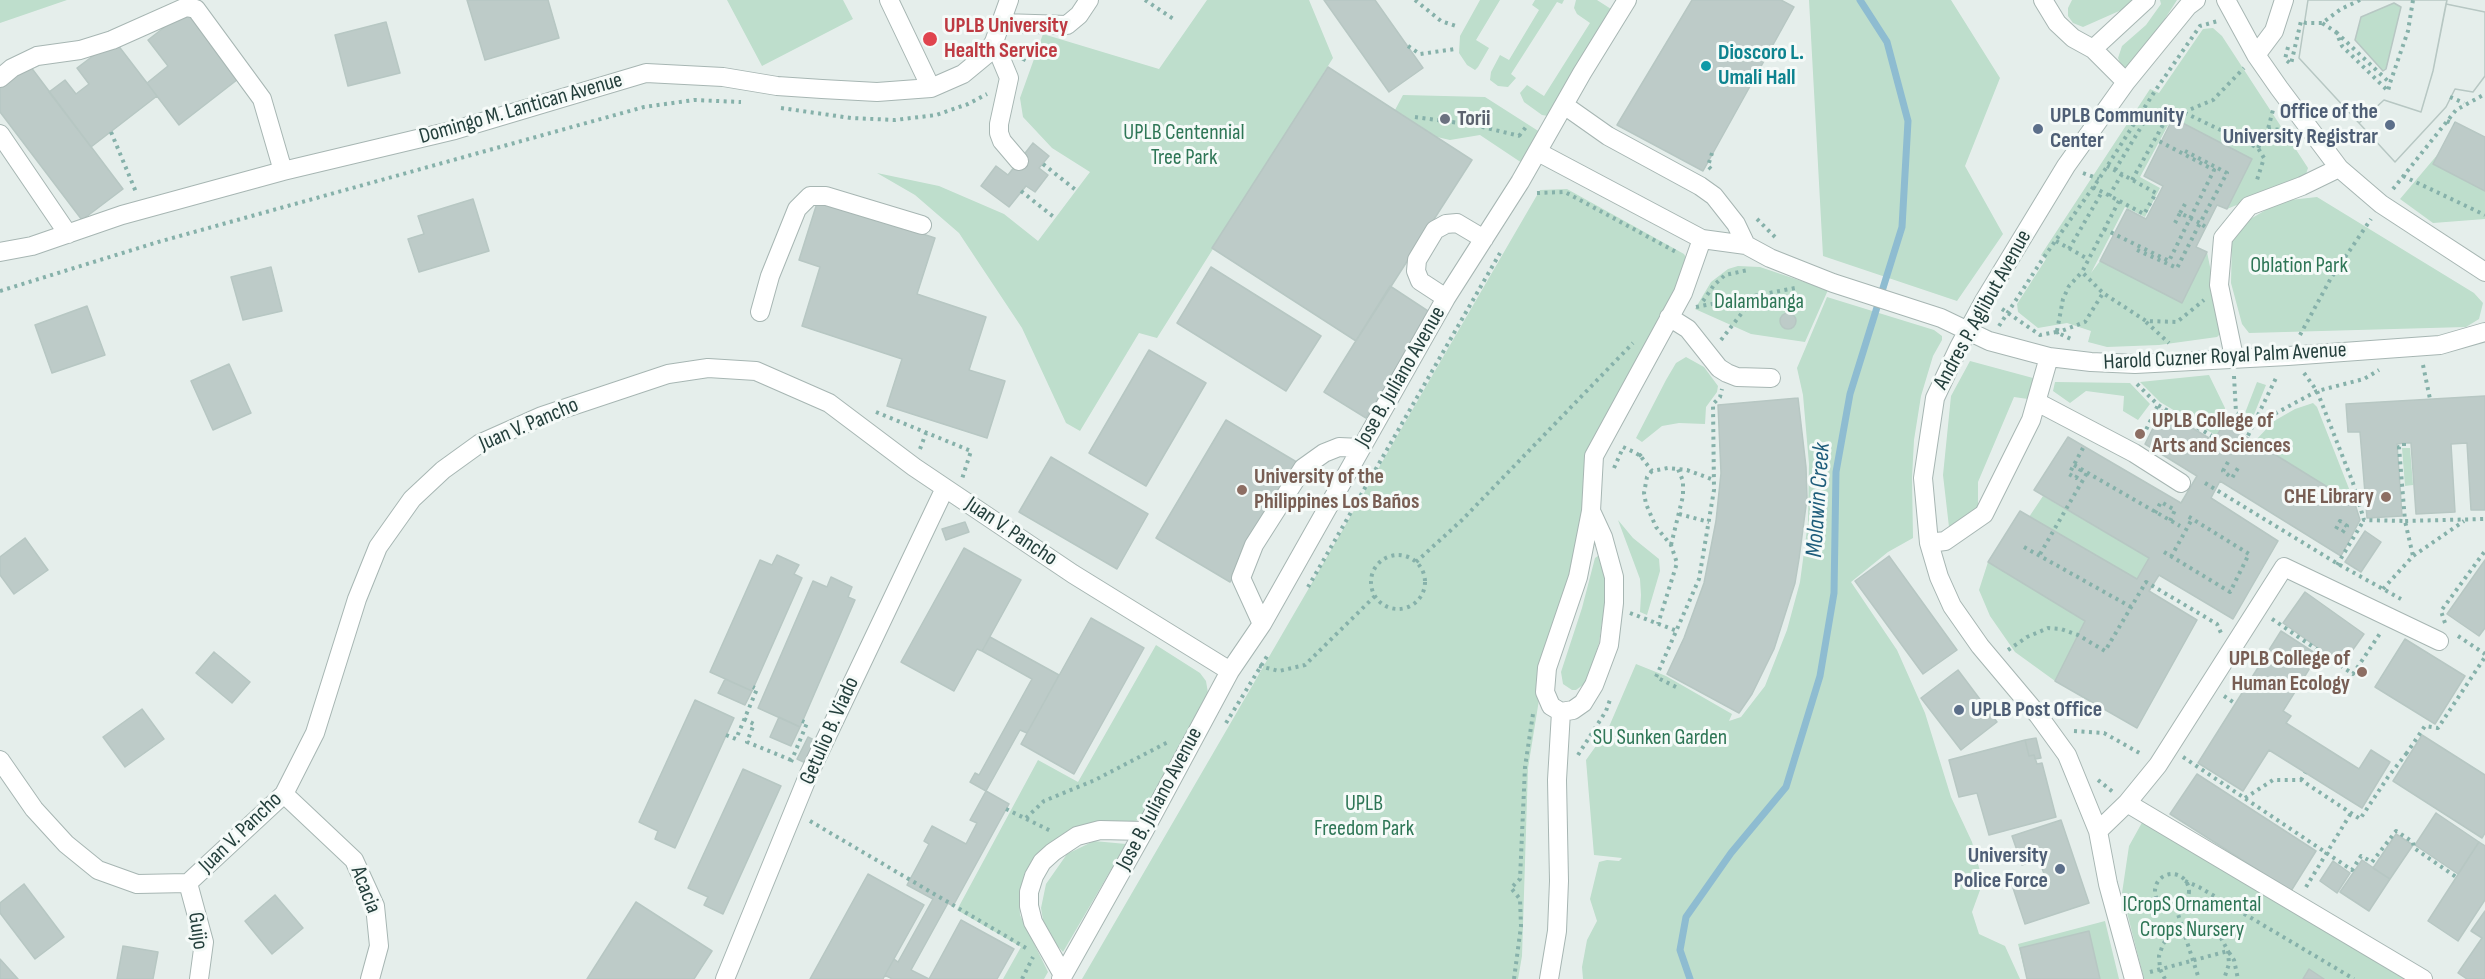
<!DOCTYPE html>
<html>
<head>
<meta charset="utf-8">
<style>
	body { margin:0 }
	canvas { display:block; background:#e5eeeb }
</style>
</head>
<body>
<canvas width="2485" height="979"></canvas>
<script>
const c = document.querySelector('canvas').getContext('2d');
c.lineJoin = 'round';
function fillPath(path, color) {
  c.fillStyle = color;
  c.fill(path, 'evenodd');
}
function poly(rows) {
  const path = new Path2D();
  for (const r of rows) {
    if (r.length === 3) {
      path.moveTo(r[0] + r[2], r[1]);
      path.arc(r[0], r[1], r[2], 0, 2 * Math.PI);
      continue;
    }
    path.moveTo(r[0], r[1]);
    for (let i = 2; i < r.length; i += 2) path.lineTo(r[i], r[i + 1]);
  }
  return path;
}
function trace(path, color, width, dash) {
  c.strokeStyle = color;
  c.lineWidth = width;
  c.lineCap = dash ? 'butt' : 'round';
  c.setLineDash(dash || []);
  c.stroke(path);
}
function drawText(font, color, halo, rows, align = 'center') {
  c.font = font + ' "Sofia Sans Condensed",sans-serif';
  c.lineWidth = 6;
  c.setLineDash([]);
  c.textBaseline = 'middle';
  c.strokeStyle = halo;
  c.fillStyle = color;
  for (const [text, x, y, turn = 0] of rows) {
    c.save();
    c.translate(x, y);
    c.rotate((+turn || 0) * Math.PI / 180);
    c.textAlign = isNaN(turn) ? turn : align;
    if (halo) c.strokeText(text, 0, 0);
    c.fillText(text, 0, 0);
    c.restore();
  }
}
fillPath(poly([
	[0,0,67,0,0,23],
	[727,0,843,0,853,19,762,66],
	[1207,0,1309,0,1333,58,1157,338,1139,333,1080,431,1066,423,1022,328,959,233,915,195,877,173,939,186,1004,214,1038,241,1090,172,1052,148,1023,117,1020,98,1043,34,1159,69],
	[1500,0,1476,40,1489,48,1478,67,1475,70,1467,65,1459,53,1460,36,1480,0],
	[1535,0,1564,0,1562,4,1557,2,1511,74,1516,78,1508,87,1498,86,1490,80,1491,72,1500,55,1509,60,1539,10,1532,5],
	[1576,0,1597,0,1611,9,1548,116,1542,115,1524,102,1520,93,1527,85,1544,96,1590,23,1577,14,1574,8],
	[1809,0,1951,0,2000,78,1965,166,2003,234,1957,301,1823,256],
	[2072,0,2138,0,2135,4,2083,27,2073,23,2068,16,2068,8],
	[2160,0,2177,0,2134,67,2122,67,2118,58,2122,46,2146,25,2161,4],
	[2394,3,2401,7,2386,69,2383,71,2355,40,2361,17],
	[2213,28,2222,36,2308,168,2305,177,2227,209,2252,159,2173,118,2174,114,2140,177,2160,188,2145,217,2125,207,2091,273,2100,261,2182,303,2207,252,2223,331,2217,337,2159,345,2107,347,2088,342,2091,331,2067,323,2038,328,2018,312,2017,304,2046,259,2041,255,2150,89,2159,93,2203,29],
	[1403,95,1485,97,1543,134,1522,163,1480,135,1450,140,1437,137,1395,110],
	[2438,154,2434,164,2485,191,2485,219,2433,223,2400,199],
	[1567,189,1684,254,1690,265,1589,459,1588,530,1543,675,1528,768,1522,956,1518,979,1082,979,1540,190],
	[2317,197,2474,293,2483,303,2479,319,2466,327,2249,333,2242,324,2231,283,2232,240,2247,221,2281,201],
	[1738,266,1760,267,1828,290,1805,342,1751,334,1695,309,1711,282,1728,269],
	[1827,297,1934,330,1942,336,1942,340,1933,356,1921,396,1914,440,1912,478,1913,538,1888,552,1851,582,1897,650,1925,713,1951,797,1972,842,1983,882,1972,912,1979,934,2005,946,2020,979,1583,979,1582,967,1587,940,1597,921,1590,899,1599,862,1607,860,1619,861,1622,858,1594,855,1586,760,1608,729,1636,664,1666,676,1732,714,1729,721,1741,717,1765,686,1787,630,1800,582,1808,522,1809,464,1803,395,1797,368],
	[1686,357,1704,367,1718,386,1717,392,1706,407,1705,424,1679,423,1662,426,1642,442,1636,438,1666,380,1676,363],
	[1970,361,2033,378,2028,399,2014,397,1978,482,1978,506,1966,519,1949,527,1943,475,1951,396],
	[2209,375,2225,408,2224,423,2217,436,2160,402,2140,382],
	[2055,382,2130,383,2150,404,2138,420,2123,411,2124,396,2086,391,2070,403,2053,391],
	[2257,382,2266,385,2253,417,2245,413],
	[2313,403,2317,407,2355,504,2254,442,2274,421,2295,409],
	[2402,448,2410,448,2413,485,2405,486],
	[2043,496,2149,558,2137,579,2029,517],
	[1618,520,1633,538,1659,559,1660,571,1647,615,1640,612,1641,595,1640,579],
	[1602,553,1607,587,1599,643,1587,682,1576,690,1572,690,1563,684,1561,672,1582,608,1595,558],
	[1988,562,2085,621,2055,681,2015,652,1990,616,1979,590],
	[1156,645,1200,673,1206,681,1208,693,1206,705,1140,820,1124,823,1088,823,1068,831,1037,858,1019,894,1020,915,1048,972,1044,979,1003,979,1021,947,957,910,1038,760,1078,782],
	[2144,819,2416,979,2144,979,2122,893,2129,846],
	[1094,841,1126,844,1063,952,1045,932,1041,908,1046,884,1067,854],
	[2105,921,2119,979,2027,979,2018,944]
]), '#bedecc');
trace(poly([
	[1690,979,1680,950,1686,917,1731,853,1786,787,1820,676,1834,593,1836,472,1850,394,1902,227,1908,121,1887,42,1860,0]
]), '#8ebcd1', 7);
const building = poly([
	[467,0,548,0,559,38,485,60,467,0],
	[1324,0,1375,0,1423,68,1389,92,1324,0],
	[1692,0,1781,0,1794,7,1703,171,1617,125,1692,0],
	[2308,0,2447,0,2433,71,2421,112,2384,100,2359,123,2299,58,2308,0],
	[2394,3,2401,7,2386,69,2383,71,2355,40,2361,17,2394,3],
	[2308,0,2447,0,2446,4,2485,12,2485,76,2473,92,2455,89,2446,107,2395,162,2299,58,2308,0],
	[2394,3,2401,7,2386,69,2383,71,2355,40,2361,17,2394,3],
	[2446,4,2485,12,2485,76,2473,92,2455,89,2446,107,2395,162,2359,123,2384,100,2421,112,2433,71,2446,4],
	[189,8,242,76,179,125,147,83,168,66,148,40,189,8],
	[386,22,400,73,348,86,335,35,386,22],
	[114,40,157,96,91,147,49,92,65,80,76,94,89,84,77,68,114,40],
	[27,62,123,189,82,220,0,112,0,82,27,62],
	[1328,67,1472,160,1356,341,1212,248,1328,67],
	[2173,118,2252,159,2227,209,2217,205,2196,247,2207,252,2182,303,2100,261,2127,209,2146,219,2163,186,2144,176,2173,118],
	[2455,122,2485,137,2485,191,2433,164,2455,122],
	[1033,143,1049,156,1039,168,1048,175,1035,192,1026,186,1009,207,981,186,996,166,1008,175,1033,143],
	[473,199,489,251,419,272,408,239,424,234,418,216,473,199],
	[818,200,935,238,917,294,986,317,969,370,1005,381,987,438,887,406,902,359,802,326,820,267,799,260,818,200],
	[271,267,282,311,243,320,231,277,271,267],
	[1211,267,1321,336,1286,391,1177,323,1211,267],
	[1390,286,1431,313,1366,418,1324,392,1390,286],
	[87,306,105,355,52,373,35,325,87,306],
	[1788,321,8],
	[1149,350,1206,383,1146,486,1089,453,1149,350],
	[229,364,251,413,213,430,191,381,229,364],
	[2485,396,2485,510,2471,510,2467,443,2451,444,2455,512,2416,514,2411,443,2404,443,2397,444,2402,516,2367,518,2360,432,2348,432,2346,404,2485,396],
	[1798,398,1806,467,1807,498,1799,559,1795,583,1774,649,1752,694,1739,713,1667,674,1684,638,1704,583,1716,521,1721,473,1718,405,1798,398],
	[2162,410,2214,441,2224,423,2355,504,2360,520,2341,556,2220,481,2211,498,2278,541,2233,619,2159,575,2149,591,2197,620,2137,728,2055,681,2085,621,1988,562,2020,511,2137,579,2149,558,2034,490,2068,437,2181,503,2197,476,2145,444,2162,410],
	[1226,420,1300,464,1230,582,1156,538,1226,420],
	[1051,457,1148,514,1117,569,1019,512,1051,457],
	[965,522,969,532,946,540,942,529,965,522],
	[2365,531,2381,542,2361,572,2345,562,2365,531],
	[25,538,48,570,14,594,0,575,0,557,25,538],
	[964,548,1021,580,982,651,977,649,954,691,901,662,964,548],
	[777,555,799,565,794,574,802,578,752,691,710,672,760,560,772,565,777,555],
	[1889,556,1957,650,1923,674,1855,581,1889,556],
	[2485,560,2485,628,2479,636,2447,614,2485,560],
	[831,577,852,587,848,597,855,600,800,727,758,708,813,581,827,587,831,577],
	[2305,592,2364,634,2342,665,2283,623,2305,592],
	[1091,618,1144,648,1074,774,1021,744,1091,618],
	[2281,631,2318,655,2283,711,2291,716,2286,723,2359,769,2371,750,2390,762,2362,808,2269,750,2243,791,2198,763,2281,631],
	[990,637,1059,675,1027,733,1020,730,986,791,970,782,975,773,979,775,1032,679,982,651,990,637],
	[2405,639,2465,676,2435,724,2375,687,2405,639],
	[214,652,250,682,232,703,196,673,214,652],
	[1958,670,1997,722,1961,750,1921,698,1958,670],
	[725,679,752,691,745,705,718,693,725,679],
	[695,700,734,718,675,848,655,839,658,831,639,822,695,700],
	[142,709,164,739,125,767,103,737,142,709],
	[779,717,800,727,791,746,770,737,779,717],
	[2422,735,2485,775,2485,833,2482,838,2393,781,2422,735],
	[808,737,820,743,810,765,797,759,808,737],
	[2036,738,2041,758,2035,759,2034,755,2029,756,2025,740,2036,738],
	[2025,740,2029,756,2034,755,2037,764,2042,763,2056,817,1989,835,1977,793,1959,797,1949,760,2025,740],
	[743,769,781,786,723,914,704,905,708,897,688,888,743,769],
	[2197,774,2316,851,2291,891,2170,814,2197,774],
	[986,791,1009,804,953,906,948,903,911,970,929,979,892,979,885,975,894,959,898,962,933,899,907,885,929,844,924,841,932,826,966,844,977,823,970,820,986,791],
	[2436,813,2479,842,2458,874,2415,845,2436,813],
	[2061,820,2089,903,2025,924,2012,885,2044,874,2039,859,2022,865,2012,836,2061,820],
	[2396,834,2413,845,2390,879,2373,868,2396,834],
	[2479,842,2485,846,2485,900,2458,941,2428,921,2479,842],
	[2362,860,2390,879,2369,911,2340,892,2362,860],
	[2333,861,2350,873,2337,893,2320,881,2333,861],
	[868,874,924,905,885,975,883,979,810,979,868,874],
	[24,884,64,937,35,959,0,913,0,903,24,884],
	[275,895,303,928,272,954,245,921,275,895],
	[636,902,712,951,694,979,587,979,636,902],
	[2485,911,2485,979,2467,979,2458,973,2482,938,2471,931,2485,911],
	[961,920,1014,949,997,979,929,979,961,920],
	[2089,931,2100,979,2027,979,2020,948,2089,931],
	[123,946,158,952,153,979,117,979,123,946],
	[0,959,18,979,0,979,0,959],
	[2309,969,2324,979,2303,979,2309,969]
]);
fillPath(building, '#bdcbc8');
trace(building, '#b7c7c3', 1.5);
const minor = poly([
	[889,0,931,88],
	[2043,0,2057,23,2073,38,2093,49,2126,82],
	[2226,0,2256,55,2279,88,2339,168,2381,204,2485,272],
	[1002,23,1067,25,1079,15,1089,0],
	[994,42,1009,78,999,124,999,133,1002,141,1019,161],
	[2093,49,2146,0],
	[2256,55,2274,31,2284,0],
	[0,78,12,68,37,56,80,50,112,40,186,7,196,9,262,99,283,171],
	[1564,105,1608,136,1700,186,1714,196,1736,224,1746,245],
	[0,134,68,234],
	[1538,152,1702,239,1746,245,1770,258,1833,283,1941,318,1989,341,2049,357,2091,362,2135,364,2288,356,2440,345,2485,332],
	[0,252,32,246,122,215,283,171,455,130,646,73,723,77,777,86,822,89,877,92,931,88,963,74,986,55,994,42,1009,0],
	[1446,298,1420,281,1416,271,1417,260,1435,230,1446,224,1457,223,1484,239],
	[760,312,770,276,797,209,810,196,826,196,922,225],
	[1669,317,1688,329,1719,368,1727,373,1737,377,1771,378],
	[2234,357,2219,285,2223,238,2249,206,2302,186,2339,168],
	[2037,402,2134,453,2181,483],
	[1591,511,1603,537,1614,577,1614,603,1609,645,1594,685,1583,703,1573,710,1561,712,1551,706,1545,692,1547,668,1578,577,1591,511,1594,456,1683,293,1702,239],
	[1929,543,1945,541,1984,514,2031,420,2049,357],
	[1262,624,1241,578,1254,545,1303,468,1324,453,1339,447,1361,448],
	[0,760,34,809,66,844,98,870,137,884,188,883,284,794,315,733,357,599,378,547,412,499,443,470,479,444,542,416,668,374,708,368,756,371,829,403,914,467,1073,574,1230,671],
	[284,794,354,860,375,906,379,946,370,979],
	[2127,803,2158,765,2284,567,2439,641],
	[2098,831,2127,803,2423,979],
	[188,883,204,942,199,979],
	[1063,975,1033,922,1029,906,1029,892,1034,876,1042,862,1053,852,1077,836,1100,830,1144,831],
	[725,979,808,776,945,488],
	[1061,979,1144,831,1230,671,1262,624,1446,298,1520,182,1582,73,1627,0],
	[1549,979,1557,931,1559,881,1557,780,1561,712],
	[2134,979,2108,884,2098,831,2067,755,2038,715,1980,646,1952,606,1939,577,1929,543,1923,478,1935,398,1959,347,1984,301,2066,166,2126,82,2188,6,2196,0]
]);
trace(minor, '#a7b6b3', 20);
trace(poly([
	[1145,0,1175,20],
	[1415,0,1441,21,1456,26],
	[2360,0,2341,9,2322,23,2336,32,2342,46,2388,91,2390,83],
	[2336,32,2390,83,2408,31,2413,0],
	[1408,46,1420,54,1455,49],
	[2288,47,2285,59,2291,64,2301,21,2306,23,2322,23],
	[1023,61,1033,41],
	[2450,97,2464,103],
	[781,108,851,118,895,120,936,115,968,104,987,94],
	[2142,110,2164,123],
	[2184,112,2213,100,2244,68],
	[1415,117,1474,125,1520,136],
	[2447,121,2454,124],
	[2268,129,2288,130],
	[111,132,136,192],
	[1519,136,1526,127],
	[2258,148,2268,129,2273,110],
	[1043,164,1077,191],
	[1711,169,1708,166,1712,153],
	[2115,170,2149,114],
	[2083,173,2099,179],
	[2403,176,2485,215],
	[2132,180,2164,123,2173,114,2183,112,2258,148,2264,158,2256,183],
	[2093,187,2144,214,2156,193,2107,166],
	[2393,189,2456,110,2485,94],
	[1021,191,1055,218],
	[1537,193,1565,192,1678,253],
	[2109,196,2122,174],
	[2119,201,2082,272,2103,293,2146,321,2177,322,2204,300],
	[2180,213,2185,204],
	[1757,219,1775,237],
	[2175,223,2180,213,2200,223,2227,173,2185,151],
	[2104,229,2169,261,2214,170,2155,139],
	[2056,241,2088,259],
	[2069,249,2102,192],
	[2137,250,2177,268,2200,223,2207,228],
	[0,291,158,242,644,107,694,100,741,102],
	[1703,301,1714,285,1725,275,1748,270],
	[1696,307,1795,288],
	[2002,309,2040,335,2056,332,2071,339],
	[2146,322,2169,343],
	[1999,326,2044,257,2099,179,2155,91,2200,26,2218,21],
	[2057,331,2063,299,2069,286,2082,272],
	[2056,333,2085,322,2103,293],
	[2300,335,2331,278,2371,219],
	[1721,340,1755,296],
	[2423,365,2430,399],
	[2304,373,2317,391,2353,483,2364,520,2405,521,2413,556],
	[2234,376,2236,413,2254,425,2317,391,2364,379,2379,370],
	[2137,384,2158,405,2240,452,2277,376],
	[876,412,971,451,962,479],
	[2236,431,2244,418],
	[2143,436,2158,405],
	[2404,443,2404,446,2399,447,2405,521,2485,519],
	[1623,447,1634,452,1642,457,1639,454,1652,471,1668,468,1687,470,1714,480],
	[920,449,926,433],
	[2228,462,2223,471,2232,478,2238,468],
	[2074,465,2180,526],
	[1614,468,1622,450],
	[2081,469,2076,478,2069,474,2083,448],
	[1652,471,1647,477,1644,493,1646,504,1656,527,1671,545,1677,563,1658,624],
	[2205,483,2338,564,2401,599],
	[2155,513,2161,502,2175,510,2170,521],
	[1679,514,1709,522],
	[2336,529,2340,521,2347,526,2342,533],
	[1671,545,1683,496,1683,481,1678,469],
	[2024,547,2131,607],
	[2164,552,2230,592,2249,554,2186,515],
	[2040,554,2087,473],
	[1398,582,27],
	[2171,557,2192,519],
	[1416,562,1462,520,1633,343],
	[2337,565,2364,520],
	[1308,587,1500,253],
	[2383,589,2413,556,2464,521],
	[1630,613,1677,631],
	[2272,619,2353,674,2381,632],
	[2445,623,2441,611,2485,551],
	[2458,636,2485,654],
	[2008,650,2027,637,2048,628,2061,629,2078,635,2105,651,2146,582,2217,624,2221,633],
	[1259,666,1279,671,1305,665,1375,596],
	[1676,687,1656,677,1699,579,1714,490,1713,404,1720,397,1722,389],
	[2224,696,2236,704],
	[744,719,754,724,747,742,791,760],
	[1226,723,1269,653],
	[2074,731,2104,733,2143,755],
	[726,735,736,739,757,689,753,687],
	[2406,754,2425,726,2438,728,2485,657],
	[1578,755,1606,711,1611,697],
	[2183,757,2352,870,2361,856,2372,862,2396,831,2413,842,2414,848,2456,877],
	[791,762,807,723,802,721],
	[2098,780,2113,792],
	[2301,780,2305,773],
	[2245,798,2273,780,2301,780,2360,819,2388,777,2406,754,2409,755],
	[1006,809,1051,831],
	[1026,818,1044,801,1095,780,1170,741],
	[810,821,1026,948],
	[2172,891,17],
	[2185,881,2199,887,2354,979],
	[2306,887,2351,813],
	[2176,908,2199,979],
	[2150,972,2228,951,2234,960,2238,979],
	[1022,979,1033,957],
	[1514,979,1521,926,1520,899,1511,888,1520,879,1525,767,1533,714],
	[2165,979,2160,969,2159,956,2163,944,2171,934,2183,927,2197,925,2210,929,2221,938,2228,951,2229,964,2224,979]
]), '#86b1aa', 4, [3, 4.5]);
trace(minor, '#fff', 18);
for (const [x, y, r, color] of [
	[930,39,8,"#e0444e"],
	[1706,66,6,"#0f9aa8"],
	[1445,119,6,"#6b7280"],
	[2390,125,6,"#5c6f8a"],
	[2038,129,6,"#5c6f8a"],
	[2140,434,6,"#8d6e63"],
	[1242,490,6,"#8d6e63"],
	[2386,497,6,"#8d6e63"],
	[2362,672,6,"#8d6e63"],
	[1959,710,6,"#5c6f8a"],
	[2060,869,6,"#5c6f8a"]
]) {
  const dot = new Path2D();
  dot.arc(x, y, r, 0, 2 * Math.PI);
  c.fillStyle = color;
  c.fill(dot);
  trace(dot, '#f5faf8', 2);
}
drawText('bold 22px', '#be3a42', '#f5faf8', [
	["UPLB University",944,26],
	["Health Service",944,51]
], 'left');
drawText('bold 22px', '#0d838f', '#f5faf8', [
	["Dioscoro L.",1718,53],
	["Umali Hall",1718,78]
], 'left');
drawText('22px', '#243f3c', '#f5faf8', [
	["Domingo M. Lantican Avenue",521,109,-16],
	["Andres P. Aglibut Avenue",1983,310,-61],
	["Harold Cuzner Royal Palm Avenue",2225,357,-3],
	["Jose B. Juliano Avenue",1401,377,-60],
	["Juan V. Pancho",529,425,-23],
	["Juan V. Pancho",1011,532,34],
	["Getulio B. Viado",830,731,-66],
	["Jose B. Juliano Avenue",1160,799,-62],
	["Juan V. Pancho",241,833,-44],
	["Acacia",365,890,69],
	["Guijo",197,931,82]
]);
drawText('bold 22px', '#4e5e75', '#f5faf8', [
	["Office of the",2378,112],
	["University Registrar",2378,137],
	["UPLB Community",2050,116,"left"],
	["Center",2050,141,"left"],
	["UPLB Post Office",1971,710,"left"],
	["University",2048,856],
	["Police Force",2048,881]
], 'right');
drawText('bold 22px', '#5b616d', '#f5faf8', [
	["Torii",1457,119]
], 'left');
drawText('22px', '#2e7656', '#f5faf8', [
	["UPLB Centennial",1184,133],
	["Tree Park",1184,158],
	["Oblation Park",2299,266],
	["Dalambanga",1759,302],
	["SU Sunken Garden",1660,738],
	["UPLB",1364,804],
	["Freedom Park",1364,829],
	["ICropS Ornamental",2192,905],
	["Crops Nursery",2192,930]
]);
drawText('bold 22px', '#785e54', '#f5faf8', [
	["UPLB College of",2152,421],
	["Arts and Sciences",2152,446],
	["University of the",1254,477],
	["Philippines Los Baños",1254,502],
	["CHE Library",2374,497,"right"],
	["UPLB College of",2350,659,"right"],
	["Human Ecology",2350,684,"right"]
], 'left');
drawText('italic 24px', '#1e5d7b', '#f5faf8', [
	["Molawin Creek",1819,500,-86]
]);
</script>
</body>
</html>
